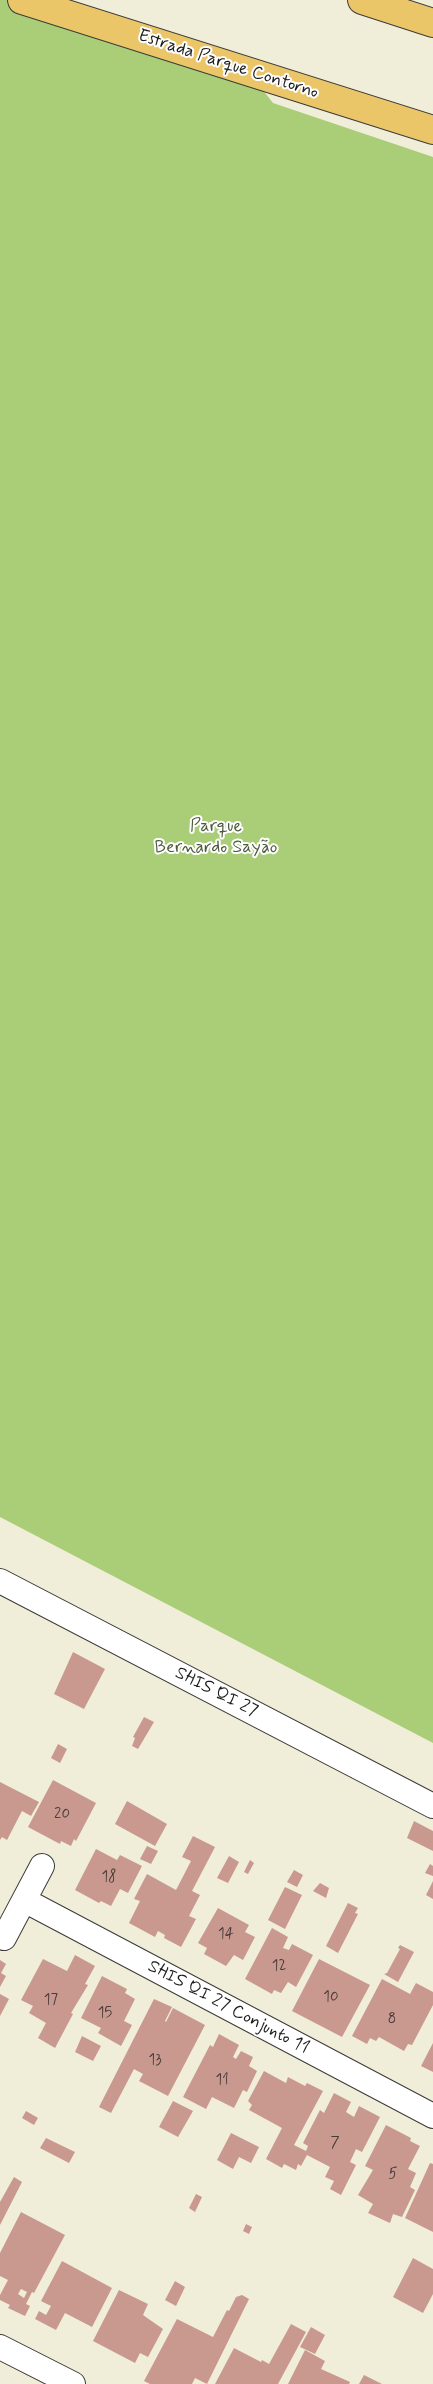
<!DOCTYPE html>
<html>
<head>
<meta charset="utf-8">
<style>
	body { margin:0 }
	canvas { display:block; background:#f0edd9 }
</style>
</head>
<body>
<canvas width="433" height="2384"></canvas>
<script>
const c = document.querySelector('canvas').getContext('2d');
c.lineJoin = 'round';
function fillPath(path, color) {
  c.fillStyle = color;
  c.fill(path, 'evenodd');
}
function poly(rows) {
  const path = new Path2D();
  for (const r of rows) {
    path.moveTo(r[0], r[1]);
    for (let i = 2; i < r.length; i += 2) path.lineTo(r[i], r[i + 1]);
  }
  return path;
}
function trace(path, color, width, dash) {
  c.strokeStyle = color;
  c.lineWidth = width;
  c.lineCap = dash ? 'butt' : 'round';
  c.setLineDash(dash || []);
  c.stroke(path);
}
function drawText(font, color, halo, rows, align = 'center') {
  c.font = font + ' Mynerve,sans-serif';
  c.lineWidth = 4;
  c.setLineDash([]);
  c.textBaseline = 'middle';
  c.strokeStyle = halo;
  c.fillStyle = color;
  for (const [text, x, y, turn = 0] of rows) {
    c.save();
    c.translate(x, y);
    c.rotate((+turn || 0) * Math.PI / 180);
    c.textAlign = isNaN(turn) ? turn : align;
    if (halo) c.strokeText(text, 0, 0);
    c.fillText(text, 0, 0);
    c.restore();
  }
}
fillPath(poly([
	[0,0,24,0,247,70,273,103,433,157,433,1743,0,1517]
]), '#aace78');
fillPath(poly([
	[73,1652,105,1669,84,1709,54,1694],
	[144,1717,154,1722,138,1749,132,1746,135,1738,133,1737],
	[58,1744,67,1749,60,1763,51,1758],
	[53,1780,96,1803,76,1841,74,1839,71,1846,61,1841,60,1844,28,1827],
	[0,1782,39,1802,31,1816,22,1811,7,1840,2,1837,0,1840],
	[127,1801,167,1824,155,1846,115,1824],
	[414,1821,433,1831,433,1851,407,1838],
	[193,1836,215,1847,192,1891,200,1895,189,1916,196,1919,181,1947,164,1938,165,1935,158,1931,155,1937,129,1923,140,1901,134,1899,147,1874,176,1890,191,1861,182,1857],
	[147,1846,158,1851,151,1864,140,1859],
	[96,1849,117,1860,120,1855,142,1866,128,1893,120,1889,111,1906,101,1901,99,1903,75,1890],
	[229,1856,239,1862,228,1883,217,1878],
	[250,1860,254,1863,248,1874,244,1872],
	[430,1864,433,1866,433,1876,425,1873],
	[294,1870,303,1875,297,1887,287,1882],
	[433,1881,433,1899,426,1895],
	[320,1883,329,1888,326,1898,313,1891],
	[285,1887,302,1895,285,1929,268,1920],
	[348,1903,358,1908,355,1913,358,1914,338,1953,326,1946],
	[218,1908,249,1925,245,1932,255,1937,243,1960,234,1955,226,1966,204,1954,207,1948,198,1943],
	[272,1928,288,1937,283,1948,289,1950,292,1944,313,1955,296,1987,288,1982,281,1993,274,1990,272,1994,245,1979],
	[400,1945,414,1952,398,1982,384,1974,387,1973,400,1949,398,1948],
	[75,1955,95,1966,85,1984,88,1985,71,2013,73,2014,55,2048,38,2038,46,2023,29,2013,33,2006,21,2000,43,1959,67,1971],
	[319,1959,370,1985,342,2037,292,2011],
	[0,1960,6,1964,1,1973,6,1976,0,1987],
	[102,1976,127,1989,125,1993,135,1999,124,2021,132,2025,121,2046,98,2033,101,2028,81,2018],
	[382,1979,410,1994,416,1983,433,1992,433,2005,412,2045,408,2044,404,2051,379,2037,376,2041,370,2038,367,2044,352,2036],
	[0,1994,9,1999,0,2016],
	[154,1999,172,2007,165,2021,166,2022,173,2008,205,2025,168,2096,139,2081,143,2074,134,2069,111,2113,99,2107],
	[219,2034,239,2045,233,2057,236,2059,241,2051,253,2057,249,2066,257,2071,247,2092,243,2090,234,2108,212,2097,206,2109,183,2097,210,2045,213,2047],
	[82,2036,101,2046,93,2061,75,2052],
	[433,2043,433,2072,421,2066],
	[264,2071,286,2083,288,2077,305,2086,307,2083,323,2091,294,2145,306,2151,308,2146,303,2143,320,2110,324,2113,334,2093,351,2102,346,2112,354,2117,359,2106,380,2117,362,2152,356,2149,350,2162,356,2165,341,2195,330,2189,334,2181,325,2177,330,2167,307,2155,301,2166,298,2164,296,2170,284,2164,282,2168,266,2159,282,2128,249,2110,252,2105,248,2101],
	[173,2101,193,2111,178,2137,159,2127],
	[26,2111,38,2118,34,2125,22,2118],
	[386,2125,411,2138,410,2141,420,2146,408,2169,416,2173,410,2187,415,2190,402,2217,393,2214,390,2223,368,2213,373,2204,358,2195,373,2170,365,2166],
	[231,2133,259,2147,251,2163,239,2157,233,2169,217,2160],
	[46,2138,75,2152,69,2163,40,2148],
	[430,2163,433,2164,433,2232,405,2218],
	[14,2177,22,2182,0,2225,0,2202],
	[196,2194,202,2197,195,2212,189,2208],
	[21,2212,65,2235,34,2293,32,2292,26,2304,30,2306,25,2316,8,2308,10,2305,0,2300,0,2295,8,2280,0,2276,0,2253],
	[21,2289,27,2292,24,2298,18,2294],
	[246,2224,252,2227,249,2234,243,2231],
	[413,2258,433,2269,433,2294,423,2313,393,2297],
	[62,2261,112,2288,92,2327,65,2313,56,2330,35,2319,39,2311,46,2315,51,2306,41,2301],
	[175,2281,185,2287,176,2306,165,2300],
	[119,2290,148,2304,143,2315,163,2329,148,2357,140,2353,135,2363,93,2341],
	[242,2295,249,2299,207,2384,195,2378,192,2384,150,2384,144,2381,177,2319,213,2337,227,2310,229,2311,236,2297],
	[291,2324,306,2332,278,2384,215,2384,234,2348,261,2362,262,2360,269,2364],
	[311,2327,325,2335,315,2354,300,2347],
	[305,2350,325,2361,321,2369,350,2382,349,2384,288,2384],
	[364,2375,382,2384,359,2384]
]), '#c9998f');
const minor = poly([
	[0,1581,433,1806],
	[24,1900,433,2116],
	[4,1938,42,1866],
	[0,2347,73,2384]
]);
const major = poly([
	[22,0,433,130],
	[362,0,433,23]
]);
trace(minor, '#3c3b38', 26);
trace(major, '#3c3b38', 30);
trace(minor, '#fff', 24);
trace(major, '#ebc669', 28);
drawText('15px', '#473b39', null, [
	["20",62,1815],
	["18",109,1878],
	["14",226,1935],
	["12",279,1967],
	["10",331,1998],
	["17",51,2001],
	["15",105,2014],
	["8",392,2020],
	["13",155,2061],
	["11",222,2081],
	["7",335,2144],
	["5",393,2175]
]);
drawText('18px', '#1c1c1c', '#fff', [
	["Estrada Parque Contorno",228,65,18],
	["SHIS QI 27",216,1693,27],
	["SHIS QI 27 Conjunto 11",228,2008,28]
]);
drawText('18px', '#4e5a3c', '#fff', [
	["Parque",216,827],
	["Bernardo Sayão",216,848]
]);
</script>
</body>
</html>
